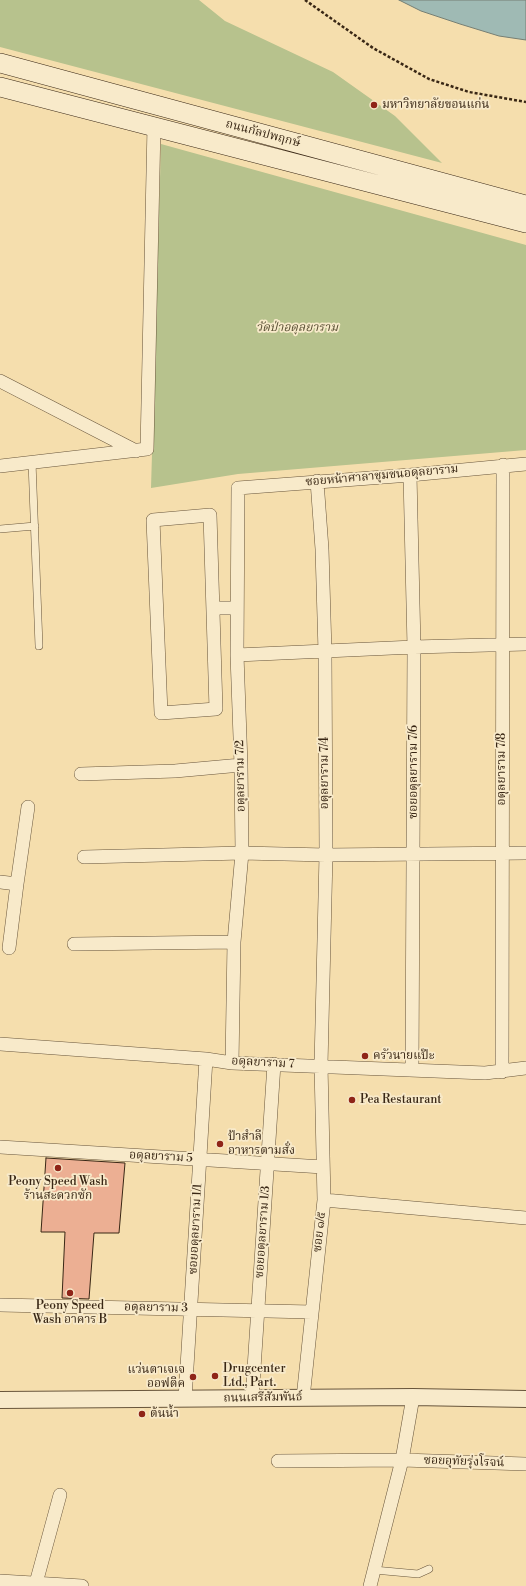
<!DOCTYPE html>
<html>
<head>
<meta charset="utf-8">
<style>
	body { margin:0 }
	canvas { display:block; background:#f5dead }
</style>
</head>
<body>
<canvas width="526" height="1586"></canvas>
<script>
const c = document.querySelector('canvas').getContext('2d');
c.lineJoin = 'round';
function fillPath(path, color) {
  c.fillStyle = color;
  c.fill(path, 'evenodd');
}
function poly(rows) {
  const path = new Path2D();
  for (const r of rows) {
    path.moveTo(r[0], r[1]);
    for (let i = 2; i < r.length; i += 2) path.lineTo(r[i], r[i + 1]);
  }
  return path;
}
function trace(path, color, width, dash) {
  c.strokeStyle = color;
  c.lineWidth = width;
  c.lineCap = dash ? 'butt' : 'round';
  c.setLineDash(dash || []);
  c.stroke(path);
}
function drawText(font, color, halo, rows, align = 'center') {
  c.font = font + ' "Libre Bodoni","Noto Serif Thai",serif';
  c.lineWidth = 3.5;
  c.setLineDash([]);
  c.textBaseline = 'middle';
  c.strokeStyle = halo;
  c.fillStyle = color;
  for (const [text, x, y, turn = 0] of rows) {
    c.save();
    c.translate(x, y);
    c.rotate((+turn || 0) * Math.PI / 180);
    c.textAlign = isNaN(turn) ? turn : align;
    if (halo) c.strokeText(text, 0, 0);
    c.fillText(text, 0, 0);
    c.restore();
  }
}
fillPath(poly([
	[0,0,199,0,225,21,333,72,395,116,442,163,0,47],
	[161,144,526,245,526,450,238,474,151,488]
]), '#b7c28d');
const water = poly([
	[399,0,526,0,526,40,499,36,460,24,421,11,399,0]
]);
fillPath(water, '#9fbab4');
trace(water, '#767f74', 1);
const building = poly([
	[46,1158,125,1163,119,1233,94,1233,89,1299,62,1298,65,1232,41,1232,46,1158]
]);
fillPath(building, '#ecaf93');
trace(building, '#392715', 1);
const service = poly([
	[32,462,39,646],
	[0,529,35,526],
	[374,1570,418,1574,429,1569]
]);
const minor = poly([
	[0,381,136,451],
	[0,466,147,449,154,126],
	[410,475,414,647,412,1070],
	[210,515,216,709,161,713,153,520,210,515],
	[213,608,237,608],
	[237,655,414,647,526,644],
	[81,774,175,771,241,765],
	[84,857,242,853,326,855,526,853],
	[0,882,17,884,28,807],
	[74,944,234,942],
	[9,948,17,884],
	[0,1044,206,1059,232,1063,485,1073,526,1068],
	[232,1063,234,942,242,853,241,765,237,655,238,488,410,475,526,464],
	[502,1072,503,465],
	[0,1147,323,1167],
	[324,1200,526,1218],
	[0,1305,312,1312],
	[303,1398,324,1200,321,1065,326,855,325,652,322,549,317,481],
	[185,1399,206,1059],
	[252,1399,274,1064],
	[278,1461,402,1460,526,1464],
	[0,1581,82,1586],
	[36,1583,60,1495],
	[370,1586,402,1460,413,1397]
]);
const tertiary = poly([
	[0,1400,413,1397,526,1399]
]);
const secondary = poly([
	[0,63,526,205],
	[0,87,526,223]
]);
trace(service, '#68553b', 8);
trace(minor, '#68553b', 14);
trace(tertiary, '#68553b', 18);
trace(secondary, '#392715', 20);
trace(poly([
	[305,0,373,48,429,79,469,92,526,102]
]), '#392715', 2.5, [3, 2]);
trace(service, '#f8eaca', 7);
trace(minor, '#f8eaca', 13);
trace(tertiary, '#f8eaca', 16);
trace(secondary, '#f8eaca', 19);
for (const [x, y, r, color] of [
	[374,105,4,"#8f2418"],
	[365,1056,4,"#8f2418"],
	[352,1100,4,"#8f2418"],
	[220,1144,4,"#8f2418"],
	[58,1168,4,"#8f2418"],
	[70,1293,4,"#8f2418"],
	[215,1376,4,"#8f2418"],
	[193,1377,4,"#8f2418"],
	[142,1414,4,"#8f2418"]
]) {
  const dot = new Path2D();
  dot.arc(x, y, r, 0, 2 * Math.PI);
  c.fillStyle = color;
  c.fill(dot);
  trace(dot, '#f8eaca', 1.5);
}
drawText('12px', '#392715', '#f8eaca', [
	["มหาวิทยาลัยขอนแก่น",382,105],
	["ครัวนายแป๊ะ",373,1056],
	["Pea Restaurant",360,1100],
	["ป้าสำลี",228,1137],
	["อาหารตามสั่ง",228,1151],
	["Peony Speed Wash",58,1182,"center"],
	["ร้านสะดวกซัก",58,1196,"center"],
	["Peony Speed",70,1306,"center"],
	["Wash อาคาร B",70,1320,"center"],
	["Drugcenter",223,1369],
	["Ltd., Part.",223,1383],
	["แว่นตาเจเจ",185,1370,"right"],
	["ออฟติค",185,1384,"right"],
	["ต้นน้ำ",150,1414]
], 'left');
drawText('12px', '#392715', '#f8eaca', [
	["ถนนกัลปพฤกษ์",263,134,15],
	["ซอยหน้าศาลาชุมชนอดุลยาราม",382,476,-5],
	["อดุลยาราม 7/8",502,769,-90],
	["ซอยอดุลยาราม 7/6",414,772,-90],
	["อดุลยาราม 7/4",325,773,-90],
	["อดุลยาราม 7/2",241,776,-91],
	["อดุลยาราม 7",263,1063,3],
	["อดุลยาราม 5",161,1157,3],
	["ซอยอดุลยาราม 1/1",196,1229,-87],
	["ซอยอดุลยาราม 1/3",263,1232,-86],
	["ซอย ๑/๕",320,1232,-84],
	["อดุลยาราม 3",156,1308,1],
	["ถนนเสรีสัมพันธ์",263,1398,-1],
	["ซอยอุทัยรุ่งโรจน์",464,1462,2]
]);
drawText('italic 12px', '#584e33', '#f8eaca', [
	["วัดป่าอดุลยาราม",297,328]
]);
</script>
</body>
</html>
